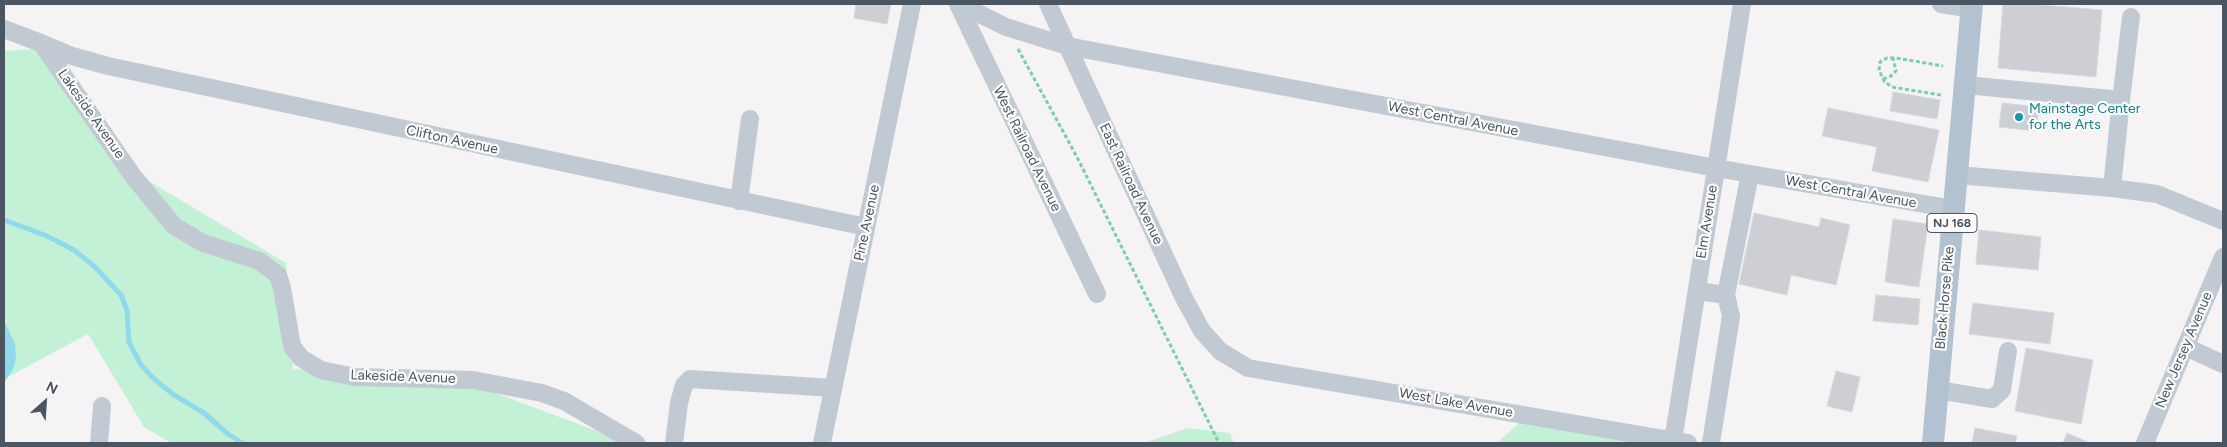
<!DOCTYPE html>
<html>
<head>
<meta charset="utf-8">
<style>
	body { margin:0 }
	#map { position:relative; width:2227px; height:447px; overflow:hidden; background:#f5f3f3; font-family:Figtree,sans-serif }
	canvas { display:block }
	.frame { position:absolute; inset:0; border:5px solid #4a5661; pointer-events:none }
	.north { position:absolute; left:20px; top:377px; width:50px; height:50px; -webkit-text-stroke:4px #fff; paint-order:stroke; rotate:26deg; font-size:14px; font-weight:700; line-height:20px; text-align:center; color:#4a5661 }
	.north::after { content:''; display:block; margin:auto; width:18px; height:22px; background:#4a5661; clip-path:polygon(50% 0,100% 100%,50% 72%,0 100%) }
</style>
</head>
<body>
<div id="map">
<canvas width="2227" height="447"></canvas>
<div class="frame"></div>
<div class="north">N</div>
</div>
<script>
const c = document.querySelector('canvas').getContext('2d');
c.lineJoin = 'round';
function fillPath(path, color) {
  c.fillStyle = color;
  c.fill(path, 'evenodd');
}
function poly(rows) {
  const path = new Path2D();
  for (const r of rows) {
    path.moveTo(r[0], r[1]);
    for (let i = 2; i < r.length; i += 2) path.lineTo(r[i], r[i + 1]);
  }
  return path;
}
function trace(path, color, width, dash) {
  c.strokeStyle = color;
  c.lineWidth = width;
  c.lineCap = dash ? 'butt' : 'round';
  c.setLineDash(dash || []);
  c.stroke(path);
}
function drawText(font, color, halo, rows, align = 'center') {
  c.font = font + ' Figtree,sans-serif';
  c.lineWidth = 4.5;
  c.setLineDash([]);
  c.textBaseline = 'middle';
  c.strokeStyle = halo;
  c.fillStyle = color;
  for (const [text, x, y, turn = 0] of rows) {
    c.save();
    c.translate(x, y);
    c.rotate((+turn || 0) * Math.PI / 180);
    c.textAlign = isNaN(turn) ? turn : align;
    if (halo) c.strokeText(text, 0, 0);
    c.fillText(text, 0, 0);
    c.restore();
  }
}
fillPath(poly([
	[34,49,140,176,286,263,293,369,442,373,629,443,171,443,144,427,88,334,4,379,4,51],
	[1527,416,1665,443,1497,443],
	[1188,428,1230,433,1234,443,1144,443]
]), '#c3f1d5');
fillPath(poly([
	[4,321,15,344,16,358,13,369,4,383]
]), '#90daee');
trace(poly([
	[4,220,47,236,74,250,94,266,121,295,127,310,129,342,141,365,153,378,174,395,204,413,228,434,242,443]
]), '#90daee', 5);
const building = poly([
	[856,4,891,4,887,24,854,18,856,4],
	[2003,4,2029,4,2102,10,2096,77,1998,68,2003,4],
	[1893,92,1940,100,1937,119,1890,111,1893,92],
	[2002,103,2039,107,2036,131,1999,127,2002,103],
	[1828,108,1939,130,1928,182,1872,171,1877,147,1822,136,1828,108],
	[1754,213,1819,227,1821,218,1850,225,1836,285,1791,275,1787,295,1739,284,1754,213],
	[1893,219,1928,224,1919,287,1885,282,1893,219],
	[1979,230,2041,237,2038,270,1976,264,1979,230],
	[1876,295,1920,299,1918,325,1873,321,1876,295],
	[1973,303,2054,313,2050,344,1969,334,1973,303],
	[2026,348,2093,360,2081,424,2015,411,2026,348],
	[1836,371,1860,377,1852,412,1827,406,1836,371],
	[1975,428,2017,436,2015,443,1972,443,1975,428],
	[2067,433,2090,443,2063,443,2067,433]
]);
fillPath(building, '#cdcfd5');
trace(building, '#d7d9de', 1);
trace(poly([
	[1018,49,1077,157,1219,443],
	[1883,79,1891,76,1896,71,1893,58],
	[1941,95,1892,87,1884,81,1879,70,1880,62,1887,58,1896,58,1943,66]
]), '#7ad0a6', 3, [4, 2.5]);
trace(poly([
	[958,4,1097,294],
	[959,4,1006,27,1067,46,1716,168,1953,209],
	[1048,4,1184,298,1202,331,1220,351,1248,368,1688,443],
	[1941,4,1972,9],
	[4,29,41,43,133,176,174,226,203,243,259,261,278,275,282,288,292,346,301,358,321,370,355,377,473,380,542,393,564,401,636,443],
	[41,43,72,56,108,66,866,227],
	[2121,100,2131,17],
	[1957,175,2112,188,2121,100,1966,85],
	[2112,188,2157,194,2223,221],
	[739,201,750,119],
	[1697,291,1726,295],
	[2186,347,2223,364],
	[1938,390,1992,399,2002,390,2008,351],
	[1673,441,1742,4],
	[99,443,102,406],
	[674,443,679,403,684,385,690,379,833,388],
	[822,443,912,4],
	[1711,443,1731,316,1726,295,1750,174],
	[2145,443,2223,257]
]), '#c1cad2', 18);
trace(poly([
	[1933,443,1972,4]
]), '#b3c2d1', 22);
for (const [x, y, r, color] of [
	[2019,117,5,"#0f9aa8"]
]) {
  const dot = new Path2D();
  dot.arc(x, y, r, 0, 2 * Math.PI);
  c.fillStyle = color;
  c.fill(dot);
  trace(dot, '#fff', 2);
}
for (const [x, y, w] of [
	[1952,223,50]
]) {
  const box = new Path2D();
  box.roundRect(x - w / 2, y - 9.5, w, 19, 4);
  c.fillStyle = '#fff';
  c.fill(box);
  trace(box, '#4a5661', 1);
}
drawText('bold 12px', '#4a5661', null, [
	["NJ 168",1952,223]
]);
drawText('14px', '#0d838f', '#fff', [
	["Mainstage Center",2029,109],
	["for the Arts",2029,125]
], 'left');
drawText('14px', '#4a5661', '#fff', [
	["Lakeside Avenue",91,114,55],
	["West Central Avenue",1453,119,11],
	["Clifton Avenue",452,140,12],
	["West Railroad Avenue",1027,149,64],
	["East Railroad Avenue",1131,184,65],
	["West Central Avenue",1851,192,10],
	["Elm Avenue",1707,222,-81],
	["Pine Avenue",867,223,-78],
	["Black Horse Pike",1945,298,-85],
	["New Jersey Avenue",2184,350,-67],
	["Lakeside Avenue",403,377,2],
	["West Lake Avenue",1456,403,10]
]);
</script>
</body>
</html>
